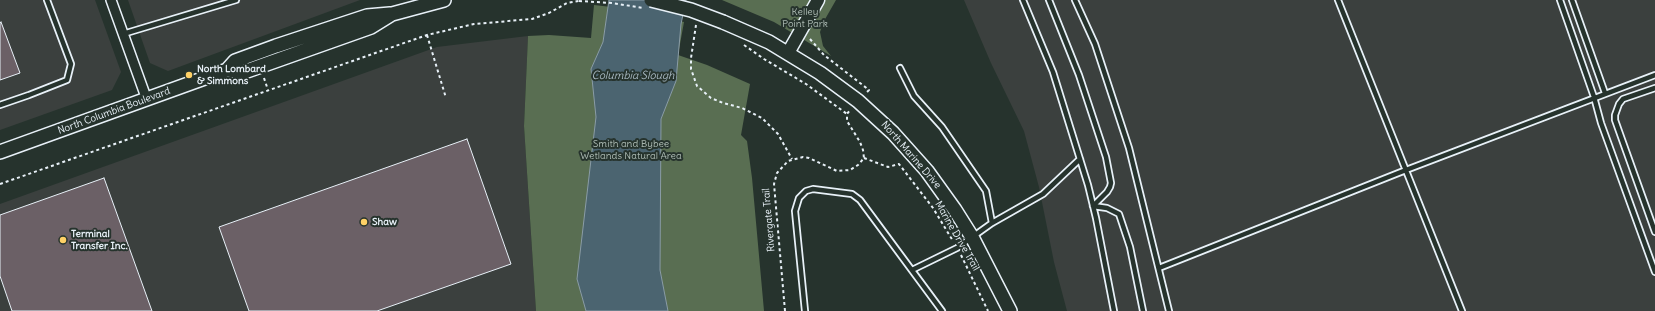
<!DOCTYPE html>
<html>
<head>
<meta charset="utf-8">
<style>
	body { margin:0 }
	canvas { display:block; background:#26332d }
</style>
</head>
<body>
<canvas width="1655" height="311"></canvas>
<script>
const c = document.querySelector('canvas').getContext('2d');
c.lineJoin = 'round';
function fillPath(path, color) {
  c.fillStyle = color;
  c.fill(path, 'evenodd');
}
function poly(rows) {
  const path = new Path2D();
  for (const r of rows) {
    path.moveTo(r[0], r[1]);
    for (let i = 2; i < r.length; i += 2) path.lineTo(r[i], r[i + 1]);
  }
  return path;
}
function trace(path, color, width, dash) {
  c.strokeStyle = color;
  c.lineWidth = width;
  c.lineCap = dash ? 'butt' : 'round';
  c.setLineDash(dash || []);
  c.stroke(path);
}
function drawText(font, color, halo, rows, align = 'center') {
  c.font = font + ' Delius,sans-serif';
  c.lineWidth = 4;
  c.setLineDash([]);
  c.textBaseline = 'middle';
  c.strokeStyle = halo;
  c.fillStyle = color;
  for (const [text, x, y, turn = 0] of rows) {
    c.save();
    c.translate(x, y);
    c.rotate((+turn || 0) * Math.PI / 180);
    c.textAlign = isNaN(turn) ? turn : align;
    if (halo) c.strokeText(text, 0, 0);
    c.fillText(text, 0, 0);
    c.restore();
  }
}
fillPath(poly([
	[0,0,95,0,121,72,112,90,0,130],
	[128,0,360,0,168,71,150,63],
	[964,0,1655,0,1655,311,1067,311,1054,262,1039,187,1024,131,991,63],
	[528,36,524,126,536,311,0,311,0,204,437,47]
]), '#3b403e');
fillPath(poly([
	[722,0,836,0,824,21,820,32,823,46,831,56,774,22],
	[594,5,620,8,684,22,678,55,707,65,750,84,741,135,747,141,752,178,764,311,536,311,524,126,528,36,549,35,591,38]
]), '#596e52');
const water = poly([
	[609,0,686,0,681,24,676,81,661,119,660,270,668,311,586,311,577,279,596,117,591,69,603,42,609,0]
]);
fillPath(water, '#4b6470');
trace(water, '#8a9ca6', 1);
const building = poly([
	[1,22,20,73,0,80,0,23,1,22],
	[467,139,511,264,377,311,249,311,219,227,467,139],
	[104,178,152,311,12,311,0,276,0,215,104,178]
]);
fillPath(building, '#6b6066');
trace(building, '#e8f1f8', 1);
const service = poly([
	[1023,0,1053,72,1088,185,1096,218,1114,311],
	[1049,0,1079,75,1106,157,1111,183,1110,187,1107,192,1093,206],
	[1075,0,1095,44,1129,148,1169,311],
	[1338,0,1462,311],
	[1560,0,1594,97,1601,123,1655,272],
	[1572,0,1605,93],
	[123,34,236,0],
	[900,68,914,96,942,127,986,191,992,223],
	[1655,88,1623,99,1619,104,1615,115,1615,120,1655,232],
	[0,105,29,95,67,80,71,64,47,0],
	[1093,206,1107,208,1119,214,1130,247,1143,311],
	[1159,268,1406,170,1655,75],
	[912,270,957,248,992,223,1043,194,1080,159],
	[805,311,795,211,799,198,806,191,813,189,852,194,860,200,942,311]
]);
const minor = poly([
	[111,0,147,100]
]);
const tertiary = poly([
	[788,53,818,0]
]);
const secondary = poly([
	[723,22,769,42,820,73,858,101,893,133,927,171,955,210,972,237,1010,311],
	[227,70,235,61,276,46,367,16,390,14],
	[0,152,227,70,244,72,371,27,392,14,444,0]
]);
trace(service, '#e8f1f8', 8);
trace(minor, '#e8f1f8', 12);
trace(tertiary, '#e8f1f8', 15);
trace(secondary, '#e8f1f8', 16);
trace(poly([
	[696,25,691,58,691,69,697,86,711,98,723,103,742,108,762,118,778,134,792,159],
	[427,35,446,98],
	[810,39,824,55,869,90,867,92],
	[744,45,764,59,806,84,847,114],
	[264,78,268,90],
	[864,158,888,167,899,164,933,208,953,241],
	[0,184,427,35,474,24,532,19,549,13,567,3,579,1],
	[961,255,988,311],
	[785,311,774,184,777,173,788,161,803,157,809,158,837,171,850,170,858,165,864,158,863,150,860,142,847,121,847,114,850,110]
]), '#e8f1f8', 2, [3, 3]);
trace(service, '#26332d', 4.5);
trace(minor, '#26332d', 9);
trace(tertiary, '#26332d', 12);
trace(secondary, '#26332d', 13);
const secondaryBridge = poly([
	[651,0,691,10,723,22]
]);
trace(secondaryBridge, '#e8f1f8', 16, []);
trace(poly([
	[579,1,612,3,643,8]
]), '#e8f1f8', 2, [3, 3]);
trace(secondaryBridge, '#26332d', 13);
for (const [x, y, r, color] of [
	[189,75,4,"#ffd166"],
	[364,222,4,"#ffd166"],
	[63,240,4,"#ffd166"]
]) {
  const dot = new Path2D();
  dot.arc(x, y, r, 0, 2 * Math.PI);
  c.fillStyle = color;
  c.fill(dot);
  trace(dot, '#26332d', 1.5);
}
drawText('10px', '#afbdb6', '#26332d', [
	["Kelley",805,12],
	["Point Park",805,24],
	["Smith and Bybee",631,144],
	["Wetlands Natural Area",631,156]
]);
drawText('bold 10px', '#e8f1f8', '#26332d', [
	["North Lombard",197,69],
	["& Simmons",197,81],
	["Shaw",372,222],
	["Terminal",71,234],
	["Transfer Inc.",71,246]
], 'left');
drawText('10px', '#e8f1f8', '#26332d', [
	["North Columbia Boulevard",114,111,-20],
	["North Marine Drive",911,155,49],
	["Rivergate Trail",769,220,-95],
	["Marine Drive Trail",957,236,60]
]);
drawText('italic 11px', '#a9b9c2', '#26332d', [
	["Columbia Slough",633,76]
]);
</script>
</body>
</html>
